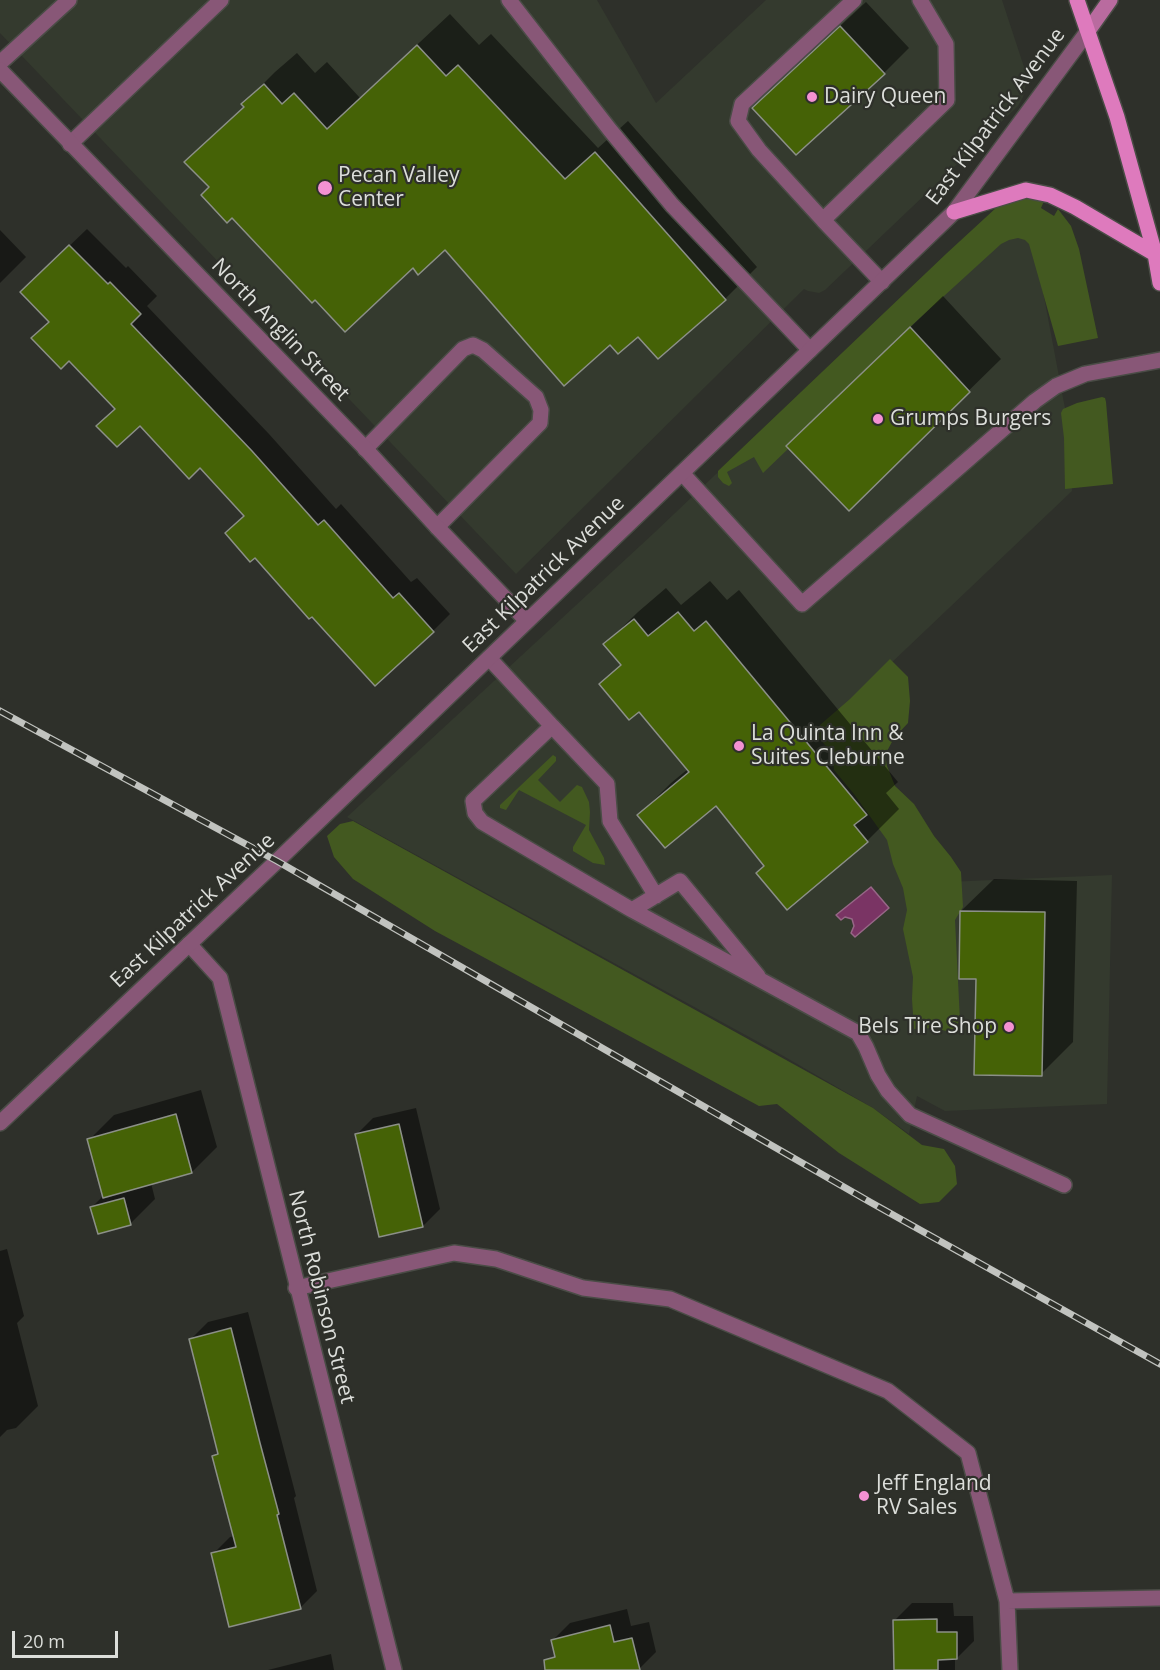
<!DOCTYPE html>
<html>
<head>
<meta charset="utf-8">
<style>
	body { margin:0 }
	#map { position:relative; width:1160px; height:1670px; overflow:hidden; background:#2e302a; font-family:"Open Sans",sans-serif }
	canvas { display:block }
	.scale { position:absolute; left:12px; top:1631px; width:106px; height:27px; box-sizing:border-box; border:3px solid #dcdeda; border-top:0; padding-left:8px; font-size:18px; line-height:21px; white-space:nowrap; color:#dcdeda; -webkit-text-stroke:4px #2e302a; paint-order:stroke }
</style>
</head>
<body>
<div id="map">
<canvas width="1160" height="1670"></canvas>
<div class="scale">20 m</div>
</div>
<script>
const c = document.querySelector('canvas').getContext('2d');
c.lineJoin = 'round';
function fillPath(path, color) {
  c.fillStyle = color;
  c.fill(path, 'evenodd');
}
function poly(rows) {
  const path = new Path2D();
  for (const r of rows) {
    path.moveTo(r[0], r[1]);
    for (let i = 2; i < r.length; i += 2) path.lineTo(r[i], r[i + 1]);
  }
  return path;
}
function trace(path, color, width, dash) {
  c.strokeStyle = color;
  c.lineWidth = width;
  c.lineCap = dash ? 'butt' : 'round';
  c.setLineDash(dash || []);
  c.stroke(path);
}
function drawText(font, color, halo, rows, align = 'center') {
  c.font = font + ' "Open Sans",sans-serif';
  c.lineWidth = 4.5;
  c.setLineDash([]);
  c.textBaseline = 'middle';
  c.strokeStyle = halo;
  c.fillStyle = color;
  for (const [text, x, y, turn = 0] of rows) {
    c.save();
    c.translate(x, y);
    c.rotate((+turn || 0) * Math.PI / 180);
    c.textAlign = isNaN(turn) ? turn : align;
    if (halo) c.strokeText(text, 0, 0);
    c.fillText(text, 0, 0);
    c.restore();
  }
}
fillPath(poly([
	[0,0,597,0,656,103,766,0,1002,0,1025,70,1026,84,1023,97,1018,106,825,290,819,293,808,291,804,289,516,574,0,33],
	[997,207,1032,233,1070,435,1072,491,826,725,946,882,1112,875,1107,1104,945,1111,917,1096,909,1134,873,1108,773,1050,347,817,654,533]
]), '#343a2e');
fillPath(poly([
	[1022,198,1044,201,1041,208,1054,216,1058,209,1071,226,1079,249,1098,338,1058,346,1029,244,1025,240,1018,238,1009,240,1001,244,910,327,786,446,789,448,763,473,754,457,727,472,732,483,729,486,723,483,718,477,718,471,947,253,997,207],
	[1102,397,1105,398,1106,402,1113,484,1065,489,1064,438,1061,413,1063,409,1077,403],
	[890,659,908,677,910,701,908,723,894,738,885,755,887,766,895,786,914,804,934,836,951,857,961,872,963,907,955,920,960,1021,951,1032,933,1028,914,1029,912,999,913,977,903,929,907,910,903,888,893,864,887,840,854,794,834,770,832,753,819,738,820,725,850,699],
	[553,755,556,757,556,761,538,780,560,802,577,785,582,787,589,802,590,812,589,830,604,858,605,865,593,863,573,851,573,847,586,825,519,790,506,810,500,808,500,805],
	[353,821,873,1108,922,1145,944,1149,955,1166,957,1184,939,1202,920,1204,839,1153,777,1104,759,1106,435,931,353,879,334,857,327,836,340,824]
]), '#435920');
const water = poly([
	[871,887,889,908,855,937,851,933,854,926,852,919,845,917,841,920,836,915,871,887]
]);
fillPath(water, '#7a3464');
trace(water, '#976787', 1.5);
fillPath(poly([
	[866,2,909,48,884,73,796,153,779,83],
	[450,14,479,45,491,34,598,148,628,121,757,267,725,299,638,334,445,248,413,266,211,187,187,162,245,106,243,104,275,72,297,53,315,73,327,62,360,98],
	[87,229,126,268,128,266,157,296,147,306,269,434,336,509,341,504,411,582,417,578,450,614,433,631,245,515,200,466,116,408,50,321,39,275],
	[0,230,26,257,0,283],
	[943,296,1001,359,849,508,820,414],
	[710,581,727,600,739,590,898,782,886,793,899,809,867,841,766,865,716,804,639,815,671,783,688,769,639,710,601,684,622,664,605,644,638,612,666,588,681,605],
	[994,879,1077,881,1073,1042,1041,1074,978,978,961,911],
	[201,1090,217,1147,192,1172,151,1183,155,1199,130,1224,92,1207,104,1195,89,1140,114,1115],
	[416,1108,440,1209,423,1226,356,1135,373,1118],
	[7,1249,24,1316,17,1323,38,1406,16,1428,7,1430,0,1437,0,1251],
	[248,1312,296,1496,294,1498,317,1591,300,1608,213,1554,230,1537,234,1536,213,1456,219,1451,191,1339,208,1322],
	[912,1603,953,1603,954,1616,973,1616,974,1641,957,1658,955,1658,955,1670,896,1670,895,1620],
	[627,1609,631,1626,649,1622,656,1652,639,1669,560,1670,553,1640,570,1623],
	[331,1654,334,1670,268,1670]
]), '#0007');
const building = poly([
	[840,26,885,74,796,155,752,108,840,26],
	[417,45,446,76,458,65,565,179,595,152,726,300,658,359,638,337,618,354,610,345,564,386,445,250,418,275,413,268,345,332,315,300,312,303,232,218,227,223,201,195,209,187,184,162,244,107,241,104,264,84,282,104,294,93,327,129,417,45],
	[69,245,108,284,110,282,141,314,131,324,252,451,318,525,324,520,393,598,399,593,434,632,375,686,312,617,309,619,255,558,250,562,225,533,244,516,200,468,189,479,140,426,117,447,96,426,115,409,69,361,61,369,31,338,49,322,20,292,69,245],
	[910,327,970,392,849,511,786,446,910,327],
	[678,612,694,631,706,621,867,815,854,825,868,842,787,910,756,873,764,866,716,806,665,848,637,815,689,772,639,712,629,720,599,684,621,665,603,644,634,619,648,636,678,612],
	[960,911,1045,912,1042,1076,974,1075,976,979,959,979,960,911],
	[176,1114,192,1173,103,1198,87,1139,176,1114],
	[399,1124,423,1227,379,1237,355,1134,399,1124],
	[124,1198,131,1225,98,1234,90,1207,124,1198],
	[231,1328,260,1443,279,1514,277,1515,301,1609,229,1627,211,1553,236,1547,212,1456,218,1454,189,1339,231,1328],
	[937,1619,937,1632,957,1632,957,1659,938,1660,938,1670,894,1670,893,1620,937,1619],
	[610,1625,614,1642,632,1638,640,1670,545,1670,544,1660,555,1657,551,1640,610,1625]
]);
fillPath(building, '#456206');
trace(building, '#8c9088', 1.5);
const service = poly([
	[509,0,610,130,672,205,810,350],
	[0,63,69,0],
	[70,144,221,0],
	[823,220,759,150,738,121,742,104,854,0],
	[882,282,823,220,947,100,946,44,920,0],
	[365,449,463,349,473,345,483,350,536,397,541,410,540,423,437,527],
	[682,473,802,604,1035,401,1056,386,1085,374,1160,360],
	[489,658,552,726,473,801,475,813,482,822,632,910,858,1033,866,1047,878,1075,888,1091,910,1115,1064,1185],
	[552,726,607,784,610,821,656,896],
	[632,910,680,881,758,976],
	[296,1288,454,1253,496,1259,583,1288,670,1299,888,1391,968,1453,1007,1601,1010,1670],
	[1007,1601,1160,1598]
]);
const minor = poly([
	[189,944,220,978,394,1670]
]);
const tertiary = poly([
	[0,70,362,445,437,527,527,621],
	[0,1123,277,861,954,212,1088,31]
]);
const secondary = poly([
	[1088,31,1110,0]
]);
const primary = poly([
	[1077,0,1117,117,1155,254,1160,283],
	[954,212,1026,190,1050,195,1075,207,1155,254]
]);
trace(service, '#4a4c46', 18);
trace(minor, '#4a4c46', 18);
trace(tertiary, '#4a4c46', 18);
trace(secondary, '#4a4c46', 18);
trace(primary, '#4a4c46', 18);
trace(service, '#885777', 15);
trace(minor, '#885777', 15);
trace(tertiary, '#885777', 15);
trace(secondary, '#b96b9f', 15);
trace(primary, '#de7abd', 15);
const rail = poly([
	[0,711,277,861,870,1202,1160,1364]
]);
trace(rail, '#c1c3bf', 7);
trace(rail, '#2e302a', 4.5, [14]);
for (const [x, y, r, color] of [
	[812,97,6,"#f491d3"],
	[325,188,8,"#f491d3"],
	[878,419,6,"#f491d3"],
	[739,746,6,"#f491d3"],
	[1009,1027,6,"#f491d3"],
	[864,1496,6,"#f491d3"]
]) {
  const dot = new Path2D();
  dot.arc(x, y, r, 0, 2 * Math.PI);
  c.fillStyle = color;
  c.fill(dot);
  trace(dot, '#2e302a', 2);
}
drawText('21px', '#dcdeda', '#2e302a', [
	["Dairy Queen",824,97],
	["Pecan Valley",338,176],
	["Center",338,200],
	["Grumps Burgers",890,419],
	["La Quinta Inn &",751,734],
	["Suites Cleburne",751,758],
	["Bels Tire Shop",997,1027,"right"],
	["Jeff England",876,1484],
	["RV Sales",876,1508]
], 'left');
drawText('21px', '#dcdeda', '#2e302a', [
	["East Kilpatrick Avenue",996,117,-53],
	["North Anglin Street",280,330,46],
	["East Kilpatrick Avenue",544,575,-44],
	["East Kilpatrick Avenue",193,911,-43],
	["North Robinson Street",321,1297,76]
]);
</script>
</body>
</html>
